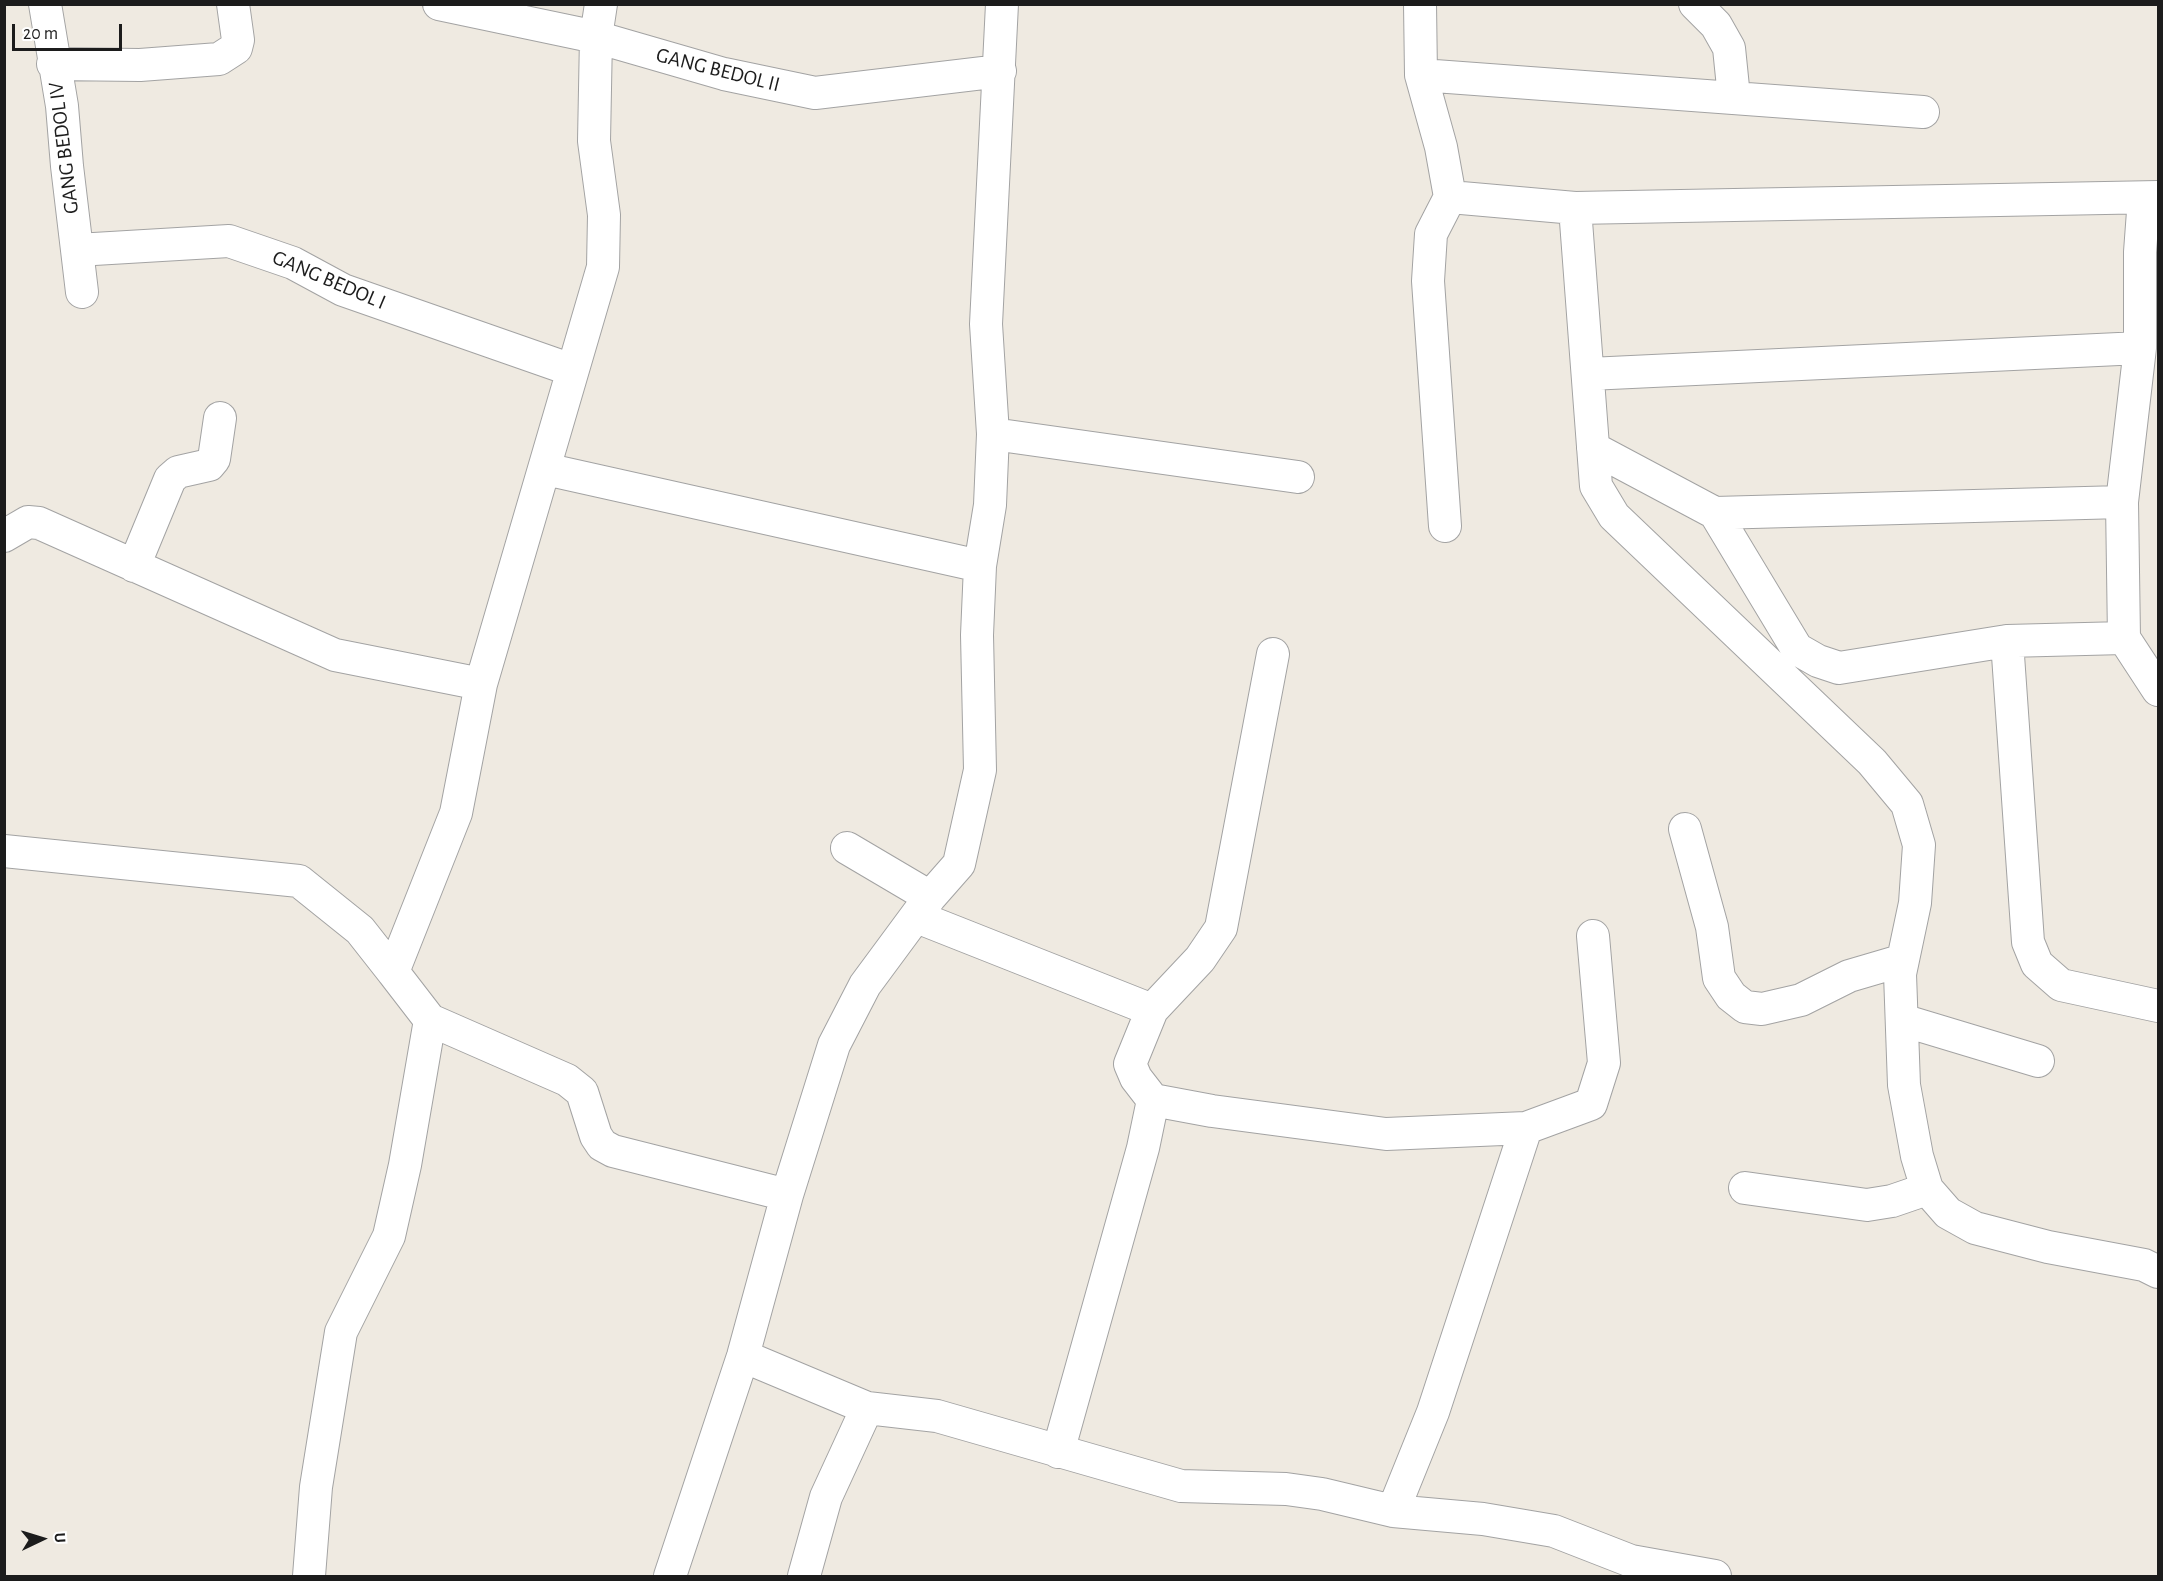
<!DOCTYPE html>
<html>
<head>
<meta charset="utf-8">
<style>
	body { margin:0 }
	#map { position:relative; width:2163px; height:1581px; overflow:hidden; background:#efeae1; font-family:"Alegreya Sans",sans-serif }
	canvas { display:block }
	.frame { position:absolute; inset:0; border:6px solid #1c1c1c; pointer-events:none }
	.north { position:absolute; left:12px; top:1509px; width:60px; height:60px; -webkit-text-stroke:4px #fff; paint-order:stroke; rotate:86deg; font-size:16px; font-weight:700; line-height:24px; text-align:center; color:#1c1c1c }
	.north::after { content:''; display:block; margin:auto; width:21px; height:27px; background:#1c1c1c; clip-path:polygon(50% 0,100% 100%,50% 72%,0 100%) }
	.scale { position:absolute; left:12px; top:24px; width:110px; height:27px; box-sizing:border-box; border:3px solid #1c1c1c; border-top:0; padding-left:8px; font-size:18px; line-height:21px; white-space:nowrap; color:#1c1c1c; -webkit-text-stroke:4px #fff; paint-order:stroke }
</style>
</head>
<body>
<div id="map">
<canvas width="2163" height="1581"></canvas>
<div class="frame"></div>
<div class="north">U</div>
<div class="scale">20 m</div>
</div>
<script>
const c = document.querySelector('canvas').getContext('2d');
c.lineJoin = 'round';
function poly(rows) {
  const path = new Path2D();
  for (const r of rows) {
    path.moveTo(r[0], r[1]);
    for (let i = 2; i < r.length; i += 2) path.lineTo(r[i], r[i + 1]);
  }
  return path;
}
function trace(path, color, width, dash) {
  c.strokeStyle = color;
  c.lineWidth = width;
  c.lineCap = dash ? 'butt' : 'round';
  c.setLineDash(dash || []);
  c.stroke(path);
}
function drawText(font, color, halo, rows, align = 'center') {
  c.font = font + ' "Alegreya Sans",sans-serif';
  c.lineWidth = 4.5;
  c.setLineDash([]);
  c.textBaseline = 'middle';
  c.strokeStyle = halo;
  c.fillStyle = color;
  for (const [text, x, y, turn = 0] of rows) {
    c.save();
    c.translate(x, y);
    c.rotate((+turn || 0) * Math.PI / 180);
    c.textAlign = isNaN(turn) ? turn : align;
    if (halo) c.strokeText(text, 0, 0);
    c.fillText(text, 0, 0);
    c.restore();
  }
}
const street = poly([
	[45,4,62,106,67,166,82,292],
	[439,4,596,37,724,74,815,93,1000,71],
	[1420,4,1421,75,1441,147,1450,197,1431,234,1428,281,1445,526],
	[1695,4,1716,25,1729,48,1734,97],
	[53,64,140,65,219,59,236,48,238,40,233,4],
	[1421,75,1923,112],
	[1450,197,1575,208,2158,197],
	[2144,198,2140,252,2140,348,2122,502,2124,638,2158,690],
	[1575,208,1596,486,1614,516,1872,762,1907,804,1919,845,1915,903,1900,974,1904,1085,1917,1156,1927,1189,1948,1213,1975,1228,2048,1247,2144,1265,2158,1272],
	[77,250,229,241,293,263,343,290,572,370],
	[1589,374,2140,348],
	[993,434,1298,477],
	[1593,448,1715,513,2122,502],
	[545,469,980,566],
	[1715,513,1797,649,1818,661,1839,668,2007,641,2124,638],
	[4,536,28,522,39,523,335,655,481,684],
	[134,566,170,479,178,472,209,465,214,459,220,418],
	[2007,641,2028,942,2037,964,2061,985,2158,1006],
	[1685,829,1712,927,1719,978,1731,996,1745,1007,1762,1009,1801,1000,1849,976,1900,961],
	[847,848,930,897],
	[4,851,299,881,360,930,393,972],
	[917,917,1152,1010,1130,1064,1136,1078,1153,1100,1143,1148,1058,1452],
	[1152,1010,1200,959,1221,928,1273,654],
	[430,1020,567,1080,582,1092,596,1136,602,1145,613,1151,787,1195],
	[1902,1020,2038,1061],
	[1153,1100,1212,1111,1386,1134,1526,1128,1591,1104,1604,1063,1593,936],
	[1745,1188,1867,1205,1892,1201,1927,1189],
	[743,1356,867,1408,937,1416,1181,1486,1286,1489,1322,1494,1393,1511,1483,1519,1554,1531,1631,1561,1715,1576],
	[1393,1511,1433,1412,1526,1128],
	[309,1576,316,1487,341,1332,389,1236,405,1165,430,1020,393,972,456,813,481,684,603,267,604,215,594,141,596,37,601,4],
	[670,1576,743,1356,787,1195,834,1045,865,985,930,897,959,864,980,770,977,635,980,566,990,505,993,434,986,324,1002,4],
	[804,1576,826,1497,867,1408]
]);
trace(street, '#a3a3a3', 34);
trace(street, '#fff', 32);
drawText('21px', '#1c1c1c', '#fff', [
	["GANG BEDOL II",718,70,14],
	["GANG BEDOL IV",64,148,-97],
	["GANG BEDOL I",329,280,23]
]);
</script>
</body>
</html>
